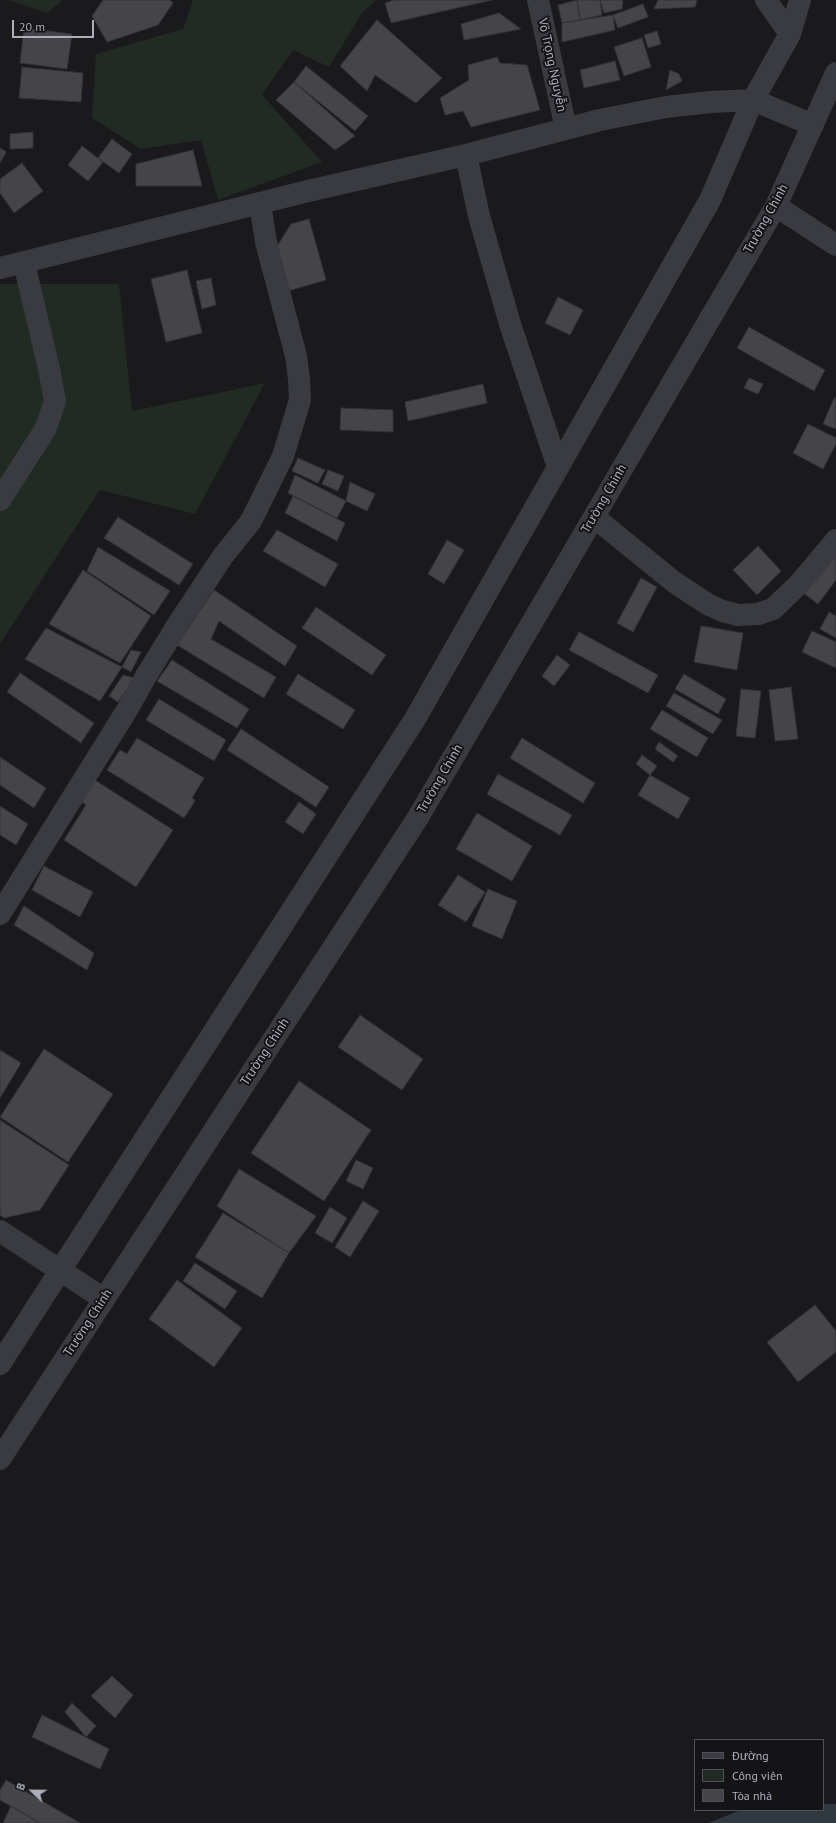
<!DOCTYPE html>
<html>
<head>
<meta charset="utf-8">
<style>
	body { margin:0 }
	#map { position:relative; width:836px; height:1823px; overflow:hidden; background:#1a191c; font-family:"PT Sans",sans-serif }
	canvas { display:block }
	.legend { position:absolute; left:694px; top:1739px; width:130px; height:72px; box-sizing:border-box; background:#141417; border:1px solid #515259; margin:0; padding:5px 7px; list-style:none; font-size:12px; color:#acafbb }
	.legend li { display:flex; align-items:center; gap:8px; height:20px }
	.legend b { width:20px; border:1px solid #515259 }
	.north { position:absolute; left:12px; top:1771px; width:40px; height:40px; -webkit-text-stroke:3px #141417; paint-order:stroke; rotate:292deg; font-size:11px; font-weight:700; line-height:16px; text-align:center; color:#acafbb }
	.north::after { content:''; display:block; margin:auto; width:14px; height:18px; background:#acafbb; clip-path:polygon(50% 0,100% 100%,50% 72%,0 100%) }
	.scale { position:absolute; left:12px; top:20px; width:82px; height:18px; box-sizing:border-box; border:2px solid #acafbb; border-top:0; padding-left:5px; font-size:12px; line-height:14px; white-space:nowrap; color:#acafbb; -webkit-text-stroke:3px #141417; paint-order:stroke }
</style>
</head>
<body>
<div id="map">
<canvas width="836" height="1823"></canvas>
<ul class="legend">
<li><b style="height:5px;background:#3a3b41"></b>Đường</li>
<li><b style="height:11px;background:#212a23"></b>Công viên</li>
<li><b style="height:11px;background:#444449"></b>Tòa nhà</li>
</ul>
<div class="north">B</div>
<div class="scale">20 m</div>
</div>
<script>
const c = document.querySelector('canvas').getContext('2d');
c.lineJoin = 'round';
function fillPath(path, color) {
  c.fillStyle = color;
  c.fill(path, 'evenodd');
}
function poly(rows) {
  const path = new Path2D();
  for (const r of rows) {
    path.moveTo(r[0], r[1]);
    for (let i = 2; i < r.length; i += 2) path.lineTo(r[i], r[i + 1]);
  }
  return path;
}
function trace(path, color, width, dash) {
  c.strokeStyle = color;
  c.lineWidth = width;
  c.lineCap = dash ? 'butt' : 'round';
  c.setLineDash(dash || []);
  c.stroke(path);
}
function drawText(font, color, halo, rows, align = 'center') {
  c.font = font + ' "PT Sans",sans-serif';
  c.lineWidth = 4;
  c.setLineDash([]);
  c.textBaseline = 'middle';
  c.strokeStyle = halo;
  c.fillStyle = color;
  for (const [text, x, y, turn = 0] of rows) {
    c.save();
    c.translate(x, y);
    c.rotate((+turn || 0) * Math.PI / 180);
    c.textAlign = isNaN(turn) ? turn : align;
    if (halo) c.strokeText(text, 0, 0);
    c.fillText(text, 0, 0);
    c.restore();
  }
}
fillPath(poly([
	[9,0,63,0,47,13],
	[193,0,377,0,362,13,329,67,293,50,262,95,322,162,218,200,201,140,141,149,92,118,96,54,183,29],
	[0,284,119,284,132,411,265,383,195,514,100,490,0,644]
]), '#212a23');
fillPath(poly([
	[823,1804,836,1804,836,1823,708,1823,741,1810,823,1810]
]), '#2f3740');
const building = poly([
	[103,0,170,0,173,3,158,25,107,42,92,16,103,0],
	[394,0,492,0,391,23,385,3,394,0],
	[577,0,580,20,562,23,558,5,577,0],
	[577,0,600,0,602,15,580,20,577,0],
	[600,0,623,0,622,9,604,13,600,0],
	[658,0,697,0,695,7,654,9,658,0],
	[643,4,648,17,618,28,613,15,643,4],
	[499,13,521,29,464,40,461,24,499,13],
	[613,15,615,30,562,42,562,23,613,15],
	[377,20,442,78,416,103,375,75,367,91,340,66,377,20],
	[24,28,72,34,67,69,20,63,24,28],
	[657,31,661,44,648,48,644,35,657,31],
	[642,38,651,67,624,76,614,47,642,38],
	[497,57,500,63,527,65,540,110,471,127,463,111,445,115,440,98,469,80,468,65,497,57],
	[615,61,620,80,584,88,580,70,615,61],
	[306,66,368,116,355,131,294,82,306,66],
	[22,67,83,73,81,102,19,98,22,67],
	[670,70,679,74,682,81,666,90,670,70],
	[294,82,355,136,335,150,276,100,294,82],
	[33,132,33,148,10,149,10,134,33,132],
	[112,139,132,154,119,173,98,158,112,139],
	[82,146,103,162,88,181,68,165,82,146],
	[0,148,6,152,0,163,0,148],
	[193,150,202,186,136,186,136,164,193,150],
	[22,163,43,191,14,213,0,193,0,179,22,163],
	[309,219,326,280,288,291,276,248,291,224,309,219],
	[187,270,202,333,166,342,151,279,187,270],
	[211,278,216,305,202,309,196,281,211,278],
	[558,297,583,310,570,335,545,323,558,297],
	[749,327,825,370,814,391,737,348,749,327],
	[749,378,763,384,758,394,744,388,749,378],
	[483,384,487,403,408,421,405,402,483,384],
	[834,398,836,399,836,429,823,424,834,398],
	[341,408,393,410,393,432,340,430,341,408],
	[808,424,836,438,836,444,823,469,793,453,808,424],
	[298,458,325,470,318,483,292,471,298,458],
	[328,470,344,476,338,491,322,484,328,470],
	[295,475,346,501,337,518,288,493,295,475],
	[350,482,375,494,367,511,346,501,350,482],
	[293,496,345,523,337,541,285,513,293,496],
	[118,517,193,564,179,585,104,538,118,517],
	[277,530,338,564,325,587,263,551,277,530],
	[447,540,464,550,444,584,428,574,447,540],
	[758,546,781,571,757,595,733,570,758,546],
	[98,547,170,591,154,615,87,571,98,547],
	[836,547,836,580,818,604,802,592,836,547],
	[83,570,151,616,120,663,49,624,83,570],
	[641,578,657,587,633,632,617,623,641,578],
	[214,590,297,646,285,666,219,621,211,639,276,677,264,698,177,645,214,590],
	[316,607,386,655,372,675,302,628,316,607],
	[829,612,836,616,836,638,820,629,829,612],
	[701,626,743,633,737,670,694,662,701,626],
	[46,628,122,667,100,701,25,659,46,628],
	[812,631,836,642,836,668,802,652,812,631],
	[579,632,658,675,648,693,569,650,579,632],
	[131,650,141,652,131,672,122,667,131,650],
	[557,655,570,665,554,686,542,676,557,655],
	[172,660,249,709,237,728,157,681,172,660],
	[20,673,94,723,81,743,7,692,20,673],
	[298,674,355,710,343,729,286,694,298,674],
	[684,674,726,699,718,714,675,689,684,674],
	[123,675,134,678,118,702,109,696,123,675],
	[791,687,798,739,775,741,769,690,791,687],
	[741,689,761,691,755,738,736,736,741,689],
	[674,693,722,720,713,734,666,706,674,693],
	[159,699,226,740,214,761,146,720,159,699],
	[662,710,708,738,697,757,650,729,662,710],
	[241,729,329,787,316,807,227,750,241,729],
	[137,738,204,778,192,798,195,801,184,818,107,770,120,750,127,754,137,738],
	[522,738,595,783,583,803,510,758,522,738],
	[659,742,678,756,673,762,655,749,659,742],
	[642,755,657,766,650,775,636,764,642,755],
	[0,757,46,788,34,808,0,785,0,757],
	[498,774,572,815,560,835,487,794,498,774],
	[650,775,690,798,678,819,638,795,650,775],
	[90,777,173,830,136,887,64,840,86,805,76,798,90,777],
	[299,802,316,814,303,834,285,822,299,802],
	[0,806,28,824,16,845,0,835,0,806],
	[477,813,532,846,512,881,456,849,477,813],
	[44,866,93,892,80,917,32,890,44,866],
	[458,875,485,892,466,922,438,905,458,875],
	[488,889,517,901,502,939,472,926,488,889],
	[24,906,94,953,87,970,14,925,24,906],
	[360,1015,423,1059,402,1090,338,1047,360,1015],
	[44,1049,113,1094,68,1162,0,1117,44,1049],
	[0,1050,21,1063,0,1098,0,1050],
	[299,1081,371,1130,324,1201,251,1153,299,1081],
	[0,1120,69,1165,40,1210,4,1218,0,1215,0,1120],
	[356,1160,373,1168,363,1189,346,1181,356,1160],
	[239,1169,316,1216,289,1253,217,1206,239,1169],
	[363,1201,379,1211,350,1257,335,1247,363,1201],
	[330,1207,347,1218,332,1243,315,1233,330,1207],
	[223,1213,289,1253,262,1298,195,1257,223,1213],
	[195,1263,237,1291,225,1309,183,1281,195,1263],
	[177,1280,242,1328,214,1367,149,1319,177,1280],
	[815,1305,836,1331,836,1352,798,1382,767,1342,815,1305],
	[112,1676,133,1695,115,1718,91,1696,112,1676],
	[72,1703,96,1726,86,1737,65,1712,72,1703],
	[42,1715,109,1749,100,1769,32,1737,42,1715],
	[6,1780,80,1823,40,1823,0,1800,0,1790,6,1780],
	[11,1806,40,1823,3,1823,11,1806]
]);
fillPath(building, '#444449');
trace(building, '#343338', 1);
trace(poly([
	[538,0,566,129],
	[766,0,790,34],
	[466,155,479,216,510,324,558,467],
	[776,206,836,245],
	[0,268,308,191,466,155,600,120,666,107,711,102,753,100,813,125],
	[0,500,46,428,55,401,49,369,24,263],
	[594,517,674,582,709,605,723,611,738,615,758,614,773,609,799,584,836,540],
	[0,914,127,710,146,676,178,624,223,556,251,521,283,456,300,400,299,379,296,356,266,242,260,204],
	[0,1231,104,1299],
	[0,1364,415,719,710,200,753,100,790,34,800,0],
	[0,1459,417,819,776,206,836,73]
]), '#3a3b41', 22);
drawText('13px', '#acafbb', '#141417', [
	["Võ Trọng Nguyễn",552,65,78],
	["Trường Chinh",766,219,-61],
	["Trường Chinh",604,499,-60],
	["Trường Chinh",440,779,-60],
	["Trường Chinh",265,1052,-57],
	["Trường Chinh",88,1323,-57]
]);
</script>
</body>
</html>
